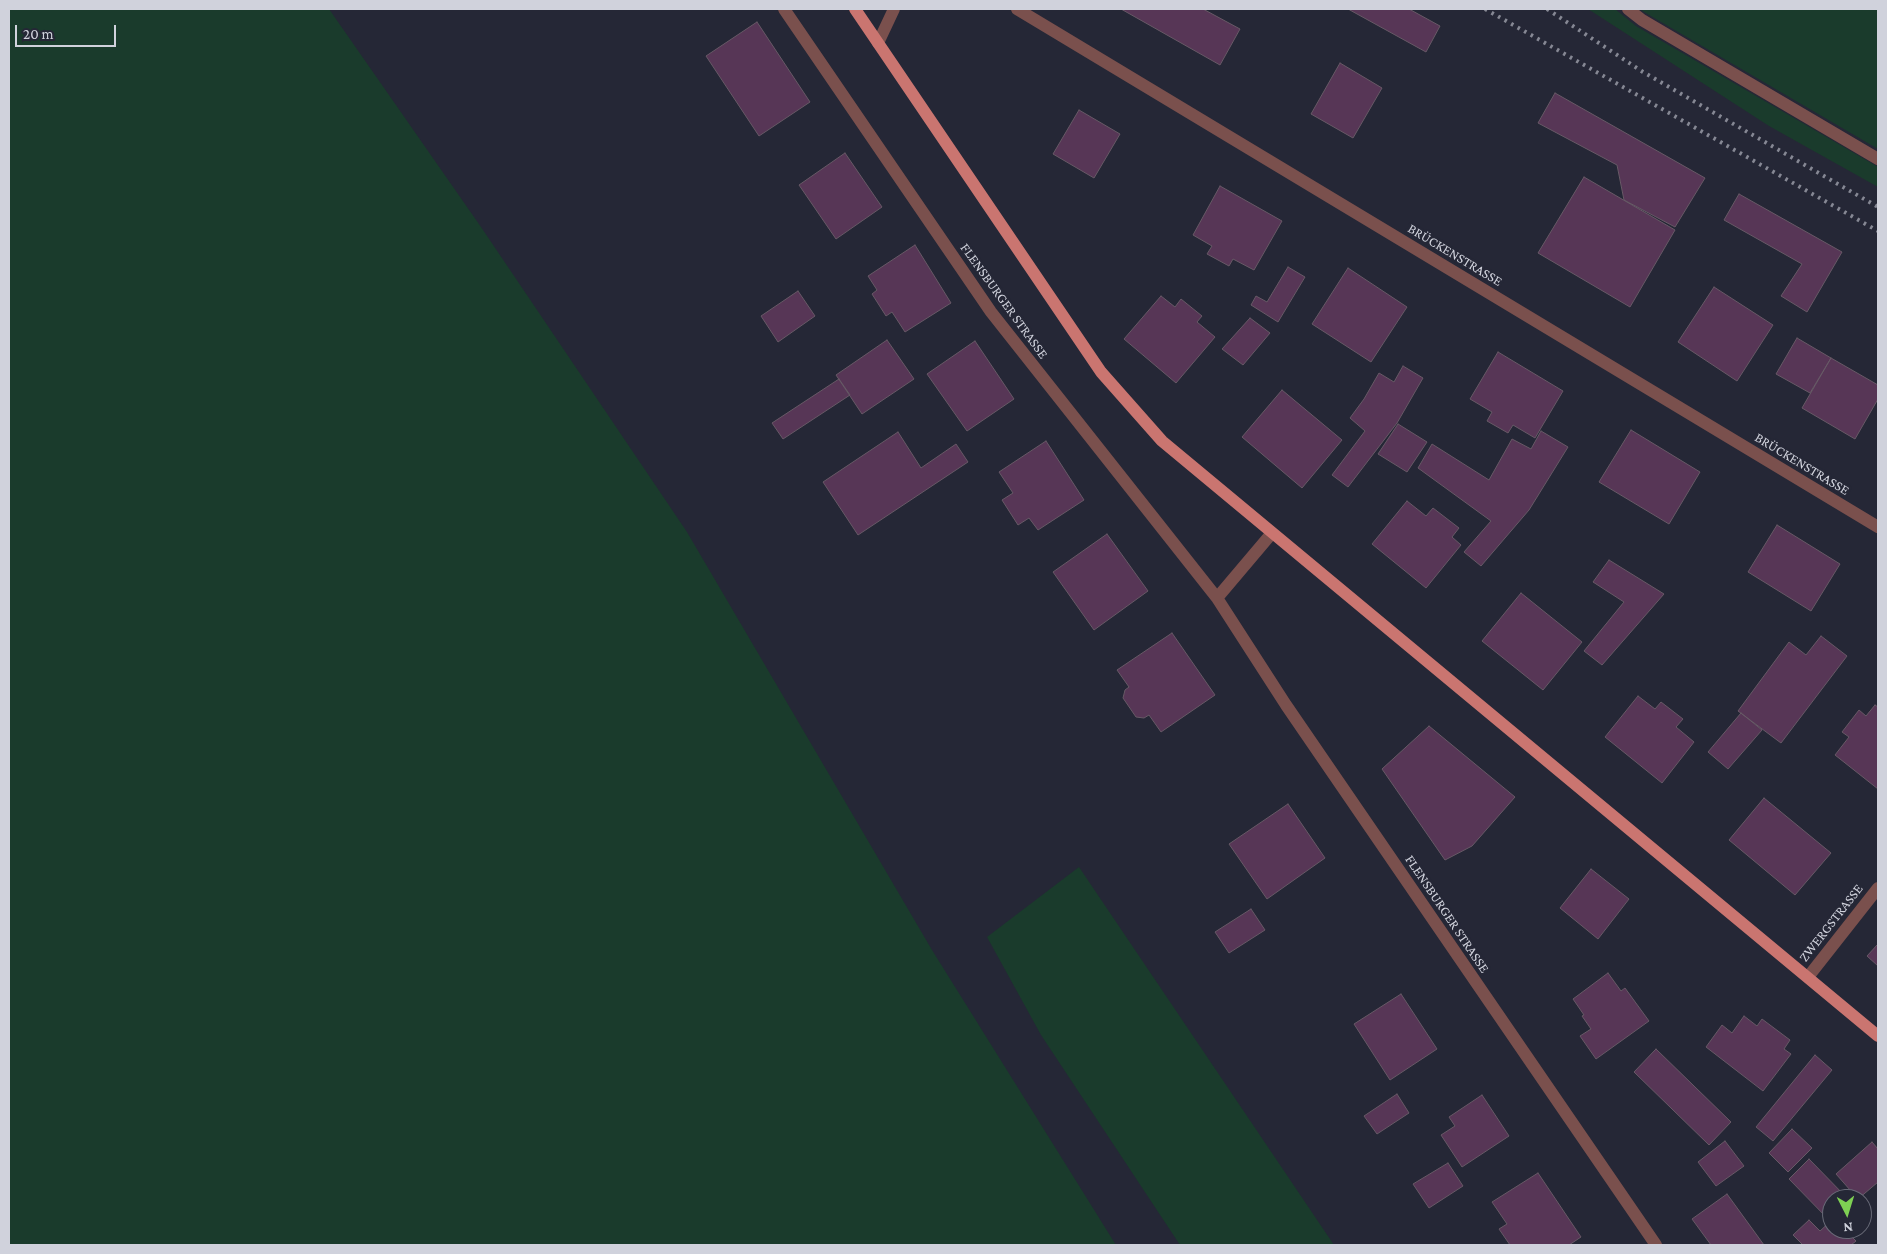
<!DOCTYPE html>
<html>
<head>
<meta charset="utf-8">
<style>
	body { margin:0 }
	#map { position:relative; width:1887px; height:1254px; overflow:hidden; background:#252736; font-family:"Crimson Pro",serif }
	canvas { display:block }
	.frame { position:absolute; inset:0; border:10px solid #d0d2dc; pointer-events:none }
	.north { position:absolute; left:1822px; top:1189px; width:50px; height:50px; box-sizing:border-box; background:#252736; border:1px solid #696b78; border-radius:50%; rotate:175deg; font-size:14px; font-weight:700; line-height:20px; text-align:center; color:#d0d2dc }
	.north::after { content:''; display:block; margin:auto; width:18px; height:22px; background:#7ed053; clip-path:polygon(50% 0,100% 100%,50% 72%,0 100%) }
	.scale { position:absolute; left:15px; top:25px; width:101px; height:22px; box-sizing:border-box; border:2px solid #d0d2dc; border-top:0; padding-left:6px; font-size:15px; line-height:18px; white-space:nowrap; color:#d0d2dc; -webkit-text-stroke:4px #252736; paint-order:stroke }
</style>
</head>
<body>
<div id="map">
<canvas width="1887" height="1254"></canvas>
<div class="frame"></div>
<div class="north">N</div>
<div class="scale">20 m</div>
</div>
<script>
const c = document.querySelector('canvas').getContext('2d');
c.lineJoin = 'round';
function fillPath(path, color) {
  c.fillStyle = color;
  c.fill(path, 'evenodd');
}
function poly(rows) {
  const path = new Path2D();
  for (const r of rows) {
    path.moveTo(r[0], r[1]);
    for (let i = 2; i < r.length; i += 2) path.lineTo(r[i], r[i + 1]);
  }
  return path;
}
function trace(path, color, width, dash) {
  c.strokeStyle = color;
  c.lineWidth = width;
  c.lineCap = dash ? 'butt' : 'round';
  c.setLineDash(dash || []);
  c.stroke(path);
}
function drawText(font, color, halo, rows, align = 'center') {
  c.font = font + ' "Crimson Pro",serif';
  c.lineWidth = 5;
  c.setLineDash([]);
  c.textBaseline = 'middle';
  c.strokeStyle = halo;
  c.fillStyle = color;
  for (const [text, x, y, turn = 0] of rows) {
    c.save();
    c.translate(x, y);
    c.rotate((+turn || 0) * Math.PI / 180);
    c.textAlign = isNaN(turn) ? turn : align;
    if (halo) c.strokeText(text, 0, 0);
    c.fillText(text, 0, 0);
    c.restore();
  }
}
fillPath(poly([
	[9,9,329,9,481,227,687,532,932,950,1116,1245,9,1245],
	[1588,9,1615,9,1636,26,1878,167,1878,187,1769,126],
	[1640,9,1878,9,1878,149,1644,12],
	[1079,867,1334,1245,1180,1245,1041,1035,987,937]
]), '#1a3b2c');
const building = poly([
	[1121,9,1203,9,1240,29,1220,65,1121,9],
	[1348,9,1409,9,1440,26,1426,52,1348,9],
	[757,22,810,102,759,136,706,56,757,22],
	[1340,63,1382,88,1353,138,1311,114,1340,63],
	[1555,93,1705,178,1675,227,1624,200,1617,165,1538,123,1555,93],
	[1079,110,1120,134,1094,178,1053,154,1079,110],
	[845,153,882,207,836,239,799,185,845,153],
	[1584,177,1675,230,1630,307,1538,253,1584,177],
	[1220,186,1282,221,1254,270,1233,259,1229,266,1207,254,1212,246,1193,235,1220,186],
	[1739,194,1842,252,1807,312,1781,296,1802,264,1724,220,1739,194],
	[915,245,951,303,905,332,892,312,886,316,872,294,877,290,868,276,915,245],
	[1288,267,1305,277,1278,322,1251,305,1256,296,1267,302,1288,267],
	[1348,268,1407,307,1371,362,1312,324,1348,268],
	[1714,287,1773,325,1737,381,1678,342,1714,287],
	[798,291,815,316,778,342,761,316,798,291],
	[1161,296,1175,307,1181,299,1202,316,1197,322,1215,337,1176,383,1124,339,1161,296],
	[1250,318,1270,333,1243,365,1222,349,1250,318],
	[1797,338,1831,358,1810,393,1776,374,1797,338],
	[887,340,914,379,862,414,836,375,887,340],
	[975,341,1014,399,967,431,927,374,975,341],
	[1498,352,1563,391,1535,438,1513,425,1508,433,1487,421,1492,412,1470,399,1498,352],
	[1831,358,1878,385,1878,399,1855,439,1802,408,1831,358],
	[1403,366,1423,378,1397,423,1348,487,1332,475,1365,431,1350,418,1364,399,1379,373,1394,382,1403,366],
	[839,379,850,395,783,439,772,423,839,379],
	[1282,390,1342,440,1302,488,1242,437,1282,390],
	[1398,424,1427,442,1407,472,1378,454,1398,424],
	[1631,430,1700,472,1669,524,1599,482,1631,430],
	[1541,431,1568,447,1529,510,1481,566,1464,552,1491,521,1418,468,1432,444,1489,480,1512,439,1531,449,1541,431],
	[898,432,921,468,956,444,968,462,858,535,823,482,898,432],
	[1046,441,1084,500,1038,530,1029,518,1018,525,1002,500,1013,493,999,472,1046,441],
	[1407,501,1426,516,1433,508,1459,528,1452,537,1461,545,1426,588,1372,544,1407,501],
	[1777,525,1840,564,1811,611,1748,572,1777,525],
	[1107,534,1148,591,1094,630,1053,572,1107,534],
	[1609,560,1664,594,1602,665,1584,651,1624,602,1593,582,1609,560],
	[1521,593,1582,642,1543,690,1482,641,1521,593],
	[1172,633,1215,695,1161,732,1149,715,1144,718,1136,717,1123,698,1125,690,1129,687,1117,670,1172,633],
	[1821,636,1847,656,1781,743,1738,711,1789,642,1806,655,1821,636],
	[1638,696,1655,709,1661,702,1683,719,1676,727,1694,742,1662,783,1605,737,1638,696],
	[1875,705,1878,707,1878,789,1835,755,1849,737,1842,732,1859,710,1866,716,1875,705],
	[1741,713,1762,730,1728,769,1708,752,1741,713],
	[1429,726,1515,797,1472,846,1445,860,1382,769,1429,726],
	[1764,798,1831,853,1795,895,1729,840,1764,798],
	[1288,804,1325,858,1267,899,1229,844,1288,804],
	[1591,869,1629,899,1598,939,1560,908,1591,869],
	[1251,909,1265,930,1229,953,1215,932,1251,909],
	[1878,944,1878,966,1867,956,1878,944],
	[1608,973,1621,991,1625,988,1649,1021,1596,1059,1580,1036,1591,1029,1582,1016,1584,1015,1573,999,1608,973],
	[1401,994,1437,1049,1390,1080,1354,1024,1401,994],
	[1744,1016,1757,1026,1762,1019,1790,1040,1784,1049,1791,1054,1763,1091,1706,1047,1722,1025,1732,1033,1744,1016],
	[1656,1049,1731,1122,1709,1145,1634,1072,1656,1049],
	[1815,1055,1832,1070,1773,1141,1756,1127,1815,1055],
	[1397,1094,1409,1113,1377,1134,1364,1116,1397,1094],
	[1482,1095,1509,1136,1462,1167,1441,1135,1455,1126,1449,1117,1482,1095],
	[1792,1129,1812,1148,1788,1172,1769,1153,1792,1129],
	[1725,1141,1744,1166,1716,1186,1698,1162,1725,1141],
	[1872,1142,1878,1149,1878,1182,1858,1199,1836,1174,1872,1142],
	[1809,1159,1848,1199,1832,1199,1832,1217,1829,1220,1789,1179,1809,1159],
	[1448,1163,1463,1186,1429,1208,1413,1184,1448,1163],
	[1538,1173,1581,1237,1569,1245,1510,1245,1499,1229,1507,1224,1492,1202,1538,1173],
	[1727,1194,1764,1245,1711,1245,1692,1219,1727,1194],
	[1809,1220,1820,1231,1832,1220,1832,1229,1844,1229,1856,1241,1851,1245,1803,1245,1793,1235,1809,1220]
]);
fillPath(building, '#573656');
trace(building, '#675966', 1);
trace(poly([
	[784,9,991,312,1217,598,1286,705,1656,1245],
	[1017,9,1878,527],
	[1628,9,1642,20,1878,159],
	[878,43,894,9],
	[1217,598,1272,533],
	[1808,977,1878,888]
]), '#7a504d', 12);
trace(poly([
	[855,9,1101,372,1162,441,1878,1036]
]), '#ca7570', 12);
trace(poly([
	[1485,9,1878,231],
	[1547,9,1643,72,1878,207]
]), '#868894', 4, [2.5, 5]);
drawText('14px', '#d0d2dc', '#252736', [
	["BRÜCKENSTRASSE",1455,255,31],
	["FLENSBURGER STRASSE",1004,301,54],
	["BRÜCKENSTRASSE",1802,464,31],
	["FLENSBURGER STRASSE",1447,914,56],
	["ZWERGSTRASSE",1831,923,-52]
]);
</script>
</body>
</html>
